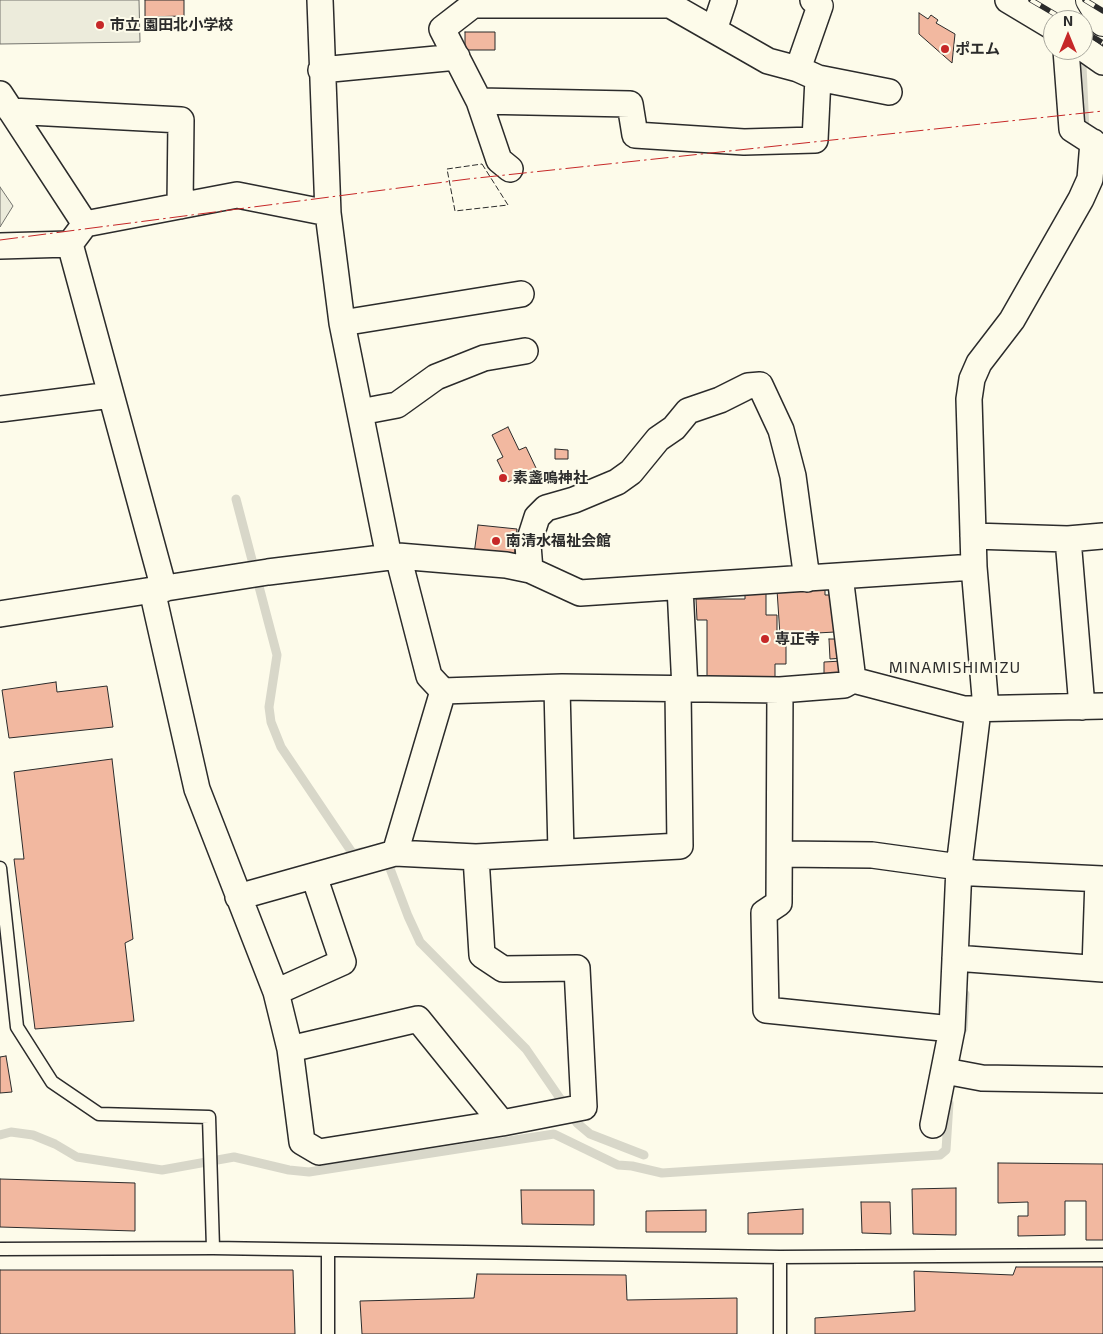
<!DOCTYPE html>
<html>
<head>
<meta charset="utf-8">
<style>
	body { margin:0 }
	#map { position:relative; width:1103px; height:1334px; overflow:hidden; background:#fdfbea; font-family:"Exo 2",sans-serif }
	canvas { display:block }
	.north { position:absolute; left:1043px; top:10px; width:50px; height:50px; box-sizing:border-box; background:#fdfbea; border:1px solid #a9a89e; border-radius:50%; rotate:0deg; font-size:14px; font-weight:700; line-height:20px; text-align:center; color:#2b2b2b }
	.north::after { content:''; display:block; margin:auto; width:18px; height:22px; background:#c62828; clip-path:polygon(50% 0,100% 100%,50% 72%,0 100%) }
</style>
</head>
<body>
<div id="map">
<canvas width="1103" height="1334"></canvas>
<div class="north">N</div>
</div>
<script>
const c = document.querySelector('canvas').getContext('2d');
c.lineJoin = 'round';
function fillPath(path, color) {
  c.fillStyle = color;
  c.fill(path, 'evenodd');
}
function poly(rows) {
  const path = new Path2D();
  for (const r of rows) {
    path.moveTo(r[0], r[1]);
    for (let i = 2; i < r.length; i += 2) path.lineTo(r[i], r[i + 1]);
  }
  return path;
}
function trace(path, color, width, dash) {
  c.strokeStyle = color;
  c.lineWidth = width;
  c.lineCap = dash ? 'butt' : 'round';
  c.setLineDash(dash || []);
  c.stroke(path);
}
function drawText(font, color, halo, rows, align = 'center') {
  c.font = font + ' "Exo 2","Noto Sans JP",sans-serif';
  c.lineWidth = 4;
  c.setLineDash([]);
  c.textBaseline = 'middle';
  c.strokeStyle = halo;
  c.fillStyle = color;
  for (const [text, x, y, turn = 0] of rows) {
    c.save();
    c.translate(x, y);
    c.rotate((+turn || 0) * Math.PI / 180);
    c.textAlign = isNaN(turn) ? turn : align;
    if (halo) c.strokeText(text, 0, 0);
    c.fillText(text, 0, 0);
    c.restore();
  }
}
const green = poly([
	[0,0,139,0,140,42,0,44,0,0],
	[0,187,13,206,0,227,0,187]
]);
fillPath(green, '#ecebdb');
trace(green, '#74746e', 1);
trace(poly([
	[1082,65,1085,132],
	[236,499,277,655,269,707,271,722,281,747,353,854,362,852],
	[386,858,408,916,420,942,526,1049,577,1123,590,1134,644,1155],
	[963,1029,965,994],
	[0,1135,11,1132,33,1135,55,1144,77,1157,162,1170,234,1157,289,1170,309,1172,554,1134,618,1165,632,1166,662,1173,940,1155,946,1150,949,1103]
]), '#d8d7c9', 9);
const building = poly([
	[145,0,184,0,184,16,145,17,145,0],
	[919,13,928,19,931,15,938,20,936,23,955,34,952,63,919,34,919,13],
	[465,32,495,32,495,50,465,50,465,32],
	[508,427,519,450,526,447,536,468,508,482,497,460,503,457,492,435,508,427],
	[555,449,568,450,568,459,555,459,555,449],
	[478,525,517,529,514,560,474,554,478,525],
	[777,590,825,590,825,595,832,595,835,632,817,633,817,639,798,640,797,635,780,635,777,590],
	[745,592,766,592,766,615,777,615,777,637,786,637,786,664,775,664,775,684,707,684,707,620,697,620,696,599,745,599,745,592],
	[829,639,842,639,843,658,830,659,829,639],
	[842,661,842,677,824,677,824,662,842,661],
	[56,682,57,692,107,686,113,727,9,738,2,690,56,682],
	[112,759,133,939,125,943,134,1021,35,1029,14,859,24,859,14,772,112,759],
	[6,1056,12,1092,0,1093,0,1057,6,1056],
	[998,1163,1103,1164,1103,1240,1086,1240,1086,1201,1065,1201,1065,1235,1018,1236,1018,1216,1028,1216,1028,1202,998,1203,998,1163],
	[0,1179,135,1183,135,1231,0,1227,0,1179],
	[956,1188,956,1235,913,1234,912,1189,956,1188],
	[521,1190,594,1190,594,1225,522,1224,521,1190],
	[861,1202,890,1202,891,1234,862,1233,861,1202],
	[803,1209,803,1234,748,1234,748,1213,803,1209],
	[706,1210,706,1232,646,1232,646,1211,706,1210],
	[1016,1267,1103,1267,1103,1334,815,1334,815,1318,915,1311,914,1271,1013,1275,1016,1267],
	[0,1270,293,1270,295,1334,0,1334,0,1270],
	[477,1274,626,1275,627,1300,737,1298,737,1334,362,1334,360,1301,474,1298,477,1274]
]);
fillPath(building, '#f2b8a0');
trace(building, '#2b2b2b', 1);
const service = poly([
	[0,868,17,1027,52,1082,99,1114,209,1117,213,1248],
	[0,1249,213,1248,780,1257,1103,1255],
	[328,1251,328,1334],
	[780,1257,780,1334]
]);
const minor = poly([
	[320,0,328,213,342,323,389,557],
	[1008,0,1053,27],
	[473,5,670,5,768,61,798,69,818,78,815,140,744,142,635,135,630,104,479,101,442,29,473,5],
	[714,30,724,0],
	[1083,48,1103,62],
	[1066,50,1072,129,1103,149],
	[798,69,820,6,813,0],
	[321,70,457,57],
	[818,78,889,92],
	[0,94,85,224,237,195,328,213],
	[479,101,499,160,510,169],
	[11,111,181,120,180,206],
	[85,224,70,244,164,589],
	[0,246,70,244],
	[342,323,521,294],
	[0,409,111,395],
	[360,412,397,405,436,377,484,358,525,351],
	[973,536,1068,539,1103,536],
	[1068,539,1082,707],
	[398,556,429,676,443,691,562,687,780,690,844,685,853,680,964,709,1103,706],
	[530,570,528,545,537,517,546,508,574,500,617,482,631,472,658,439,674,428,688,411,720,400,748,386,760,385,781,430,793,476,807,579],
	[840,576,853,680],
	[680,587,685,689],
	[152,590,197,789,276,992,290,1049,302,1142,319,1152,502,1123,584,1107,577,968,503,969,482,955,476,857],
	[0,614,268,572,398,556,506,565,530,570,580,593,974,567],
	[557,688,561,852],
	[780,690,779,903,764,913,766,1010,952,1029],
	[443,691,395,853,476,857,680,846,678,690],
	[986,709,974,567,969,399,972,379,979,363,1012,320,1081,199,1090,179,1093,142],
	[781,854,872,855,959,867,966,872,974,873,1103,879],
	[238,897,395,853],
	[955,958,1103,969],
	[1095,968,1098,879],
	[276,992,343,962,314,876],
	[290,1049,418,1019,502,1123],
	[945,1071,982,1078,1103,1080],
	[933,1125,952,1029,959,867,978,710]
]);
const primary = poly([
	[1090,0,1103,22]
]);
trace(service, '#2b2b2b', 15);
trace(minor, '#2b2b2b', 28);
trace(primary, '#2b2b2b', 30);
trace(service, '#fdfbea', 12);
trace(minor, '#fdfbea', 25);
trace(primary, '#fdfbea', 28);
const rail = poly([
	[1031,0,1065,20],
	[1085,0,1103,11],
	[1083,31,1103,43]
]);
trace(rail, '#2b2b2b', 5.5);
trace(rail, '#fdfbea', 4, [11]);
trace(poly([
	[482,164,508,205,455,211,447,169,482,164]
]), '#2b2b2b', 1, [6, 2.5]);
trace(poly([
	[0,240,468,179,1103,111]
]), '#c62828', 1, [18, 4, 2.5, 4]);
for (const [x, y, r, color] of [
	[100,25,5,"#c62828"],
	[945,49,5,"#c62828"],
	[503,478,5,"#c62828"],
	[496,541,5,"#c62828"],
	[765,639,5,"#c62828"]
]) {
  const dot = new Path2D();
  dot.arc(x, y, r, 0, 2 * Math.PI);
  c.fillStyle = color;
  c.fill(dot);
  trace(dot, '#fdfbea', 2);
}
drawText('bold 15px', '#2b2b2b', '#fdfbea', [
	["市立 園田北小学校",110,25],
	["ポエム",955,49],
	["素盞嗚神社",513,478],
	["南清水福祉会館",506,541],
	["専正寺",775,639]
], 'left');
c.letterSpacing = '1px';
drawText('16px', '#2b2b2b', '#fdfbea', [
	["MINAMISHIMIZU",955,668]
]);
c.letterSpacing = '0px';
</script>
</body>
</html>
